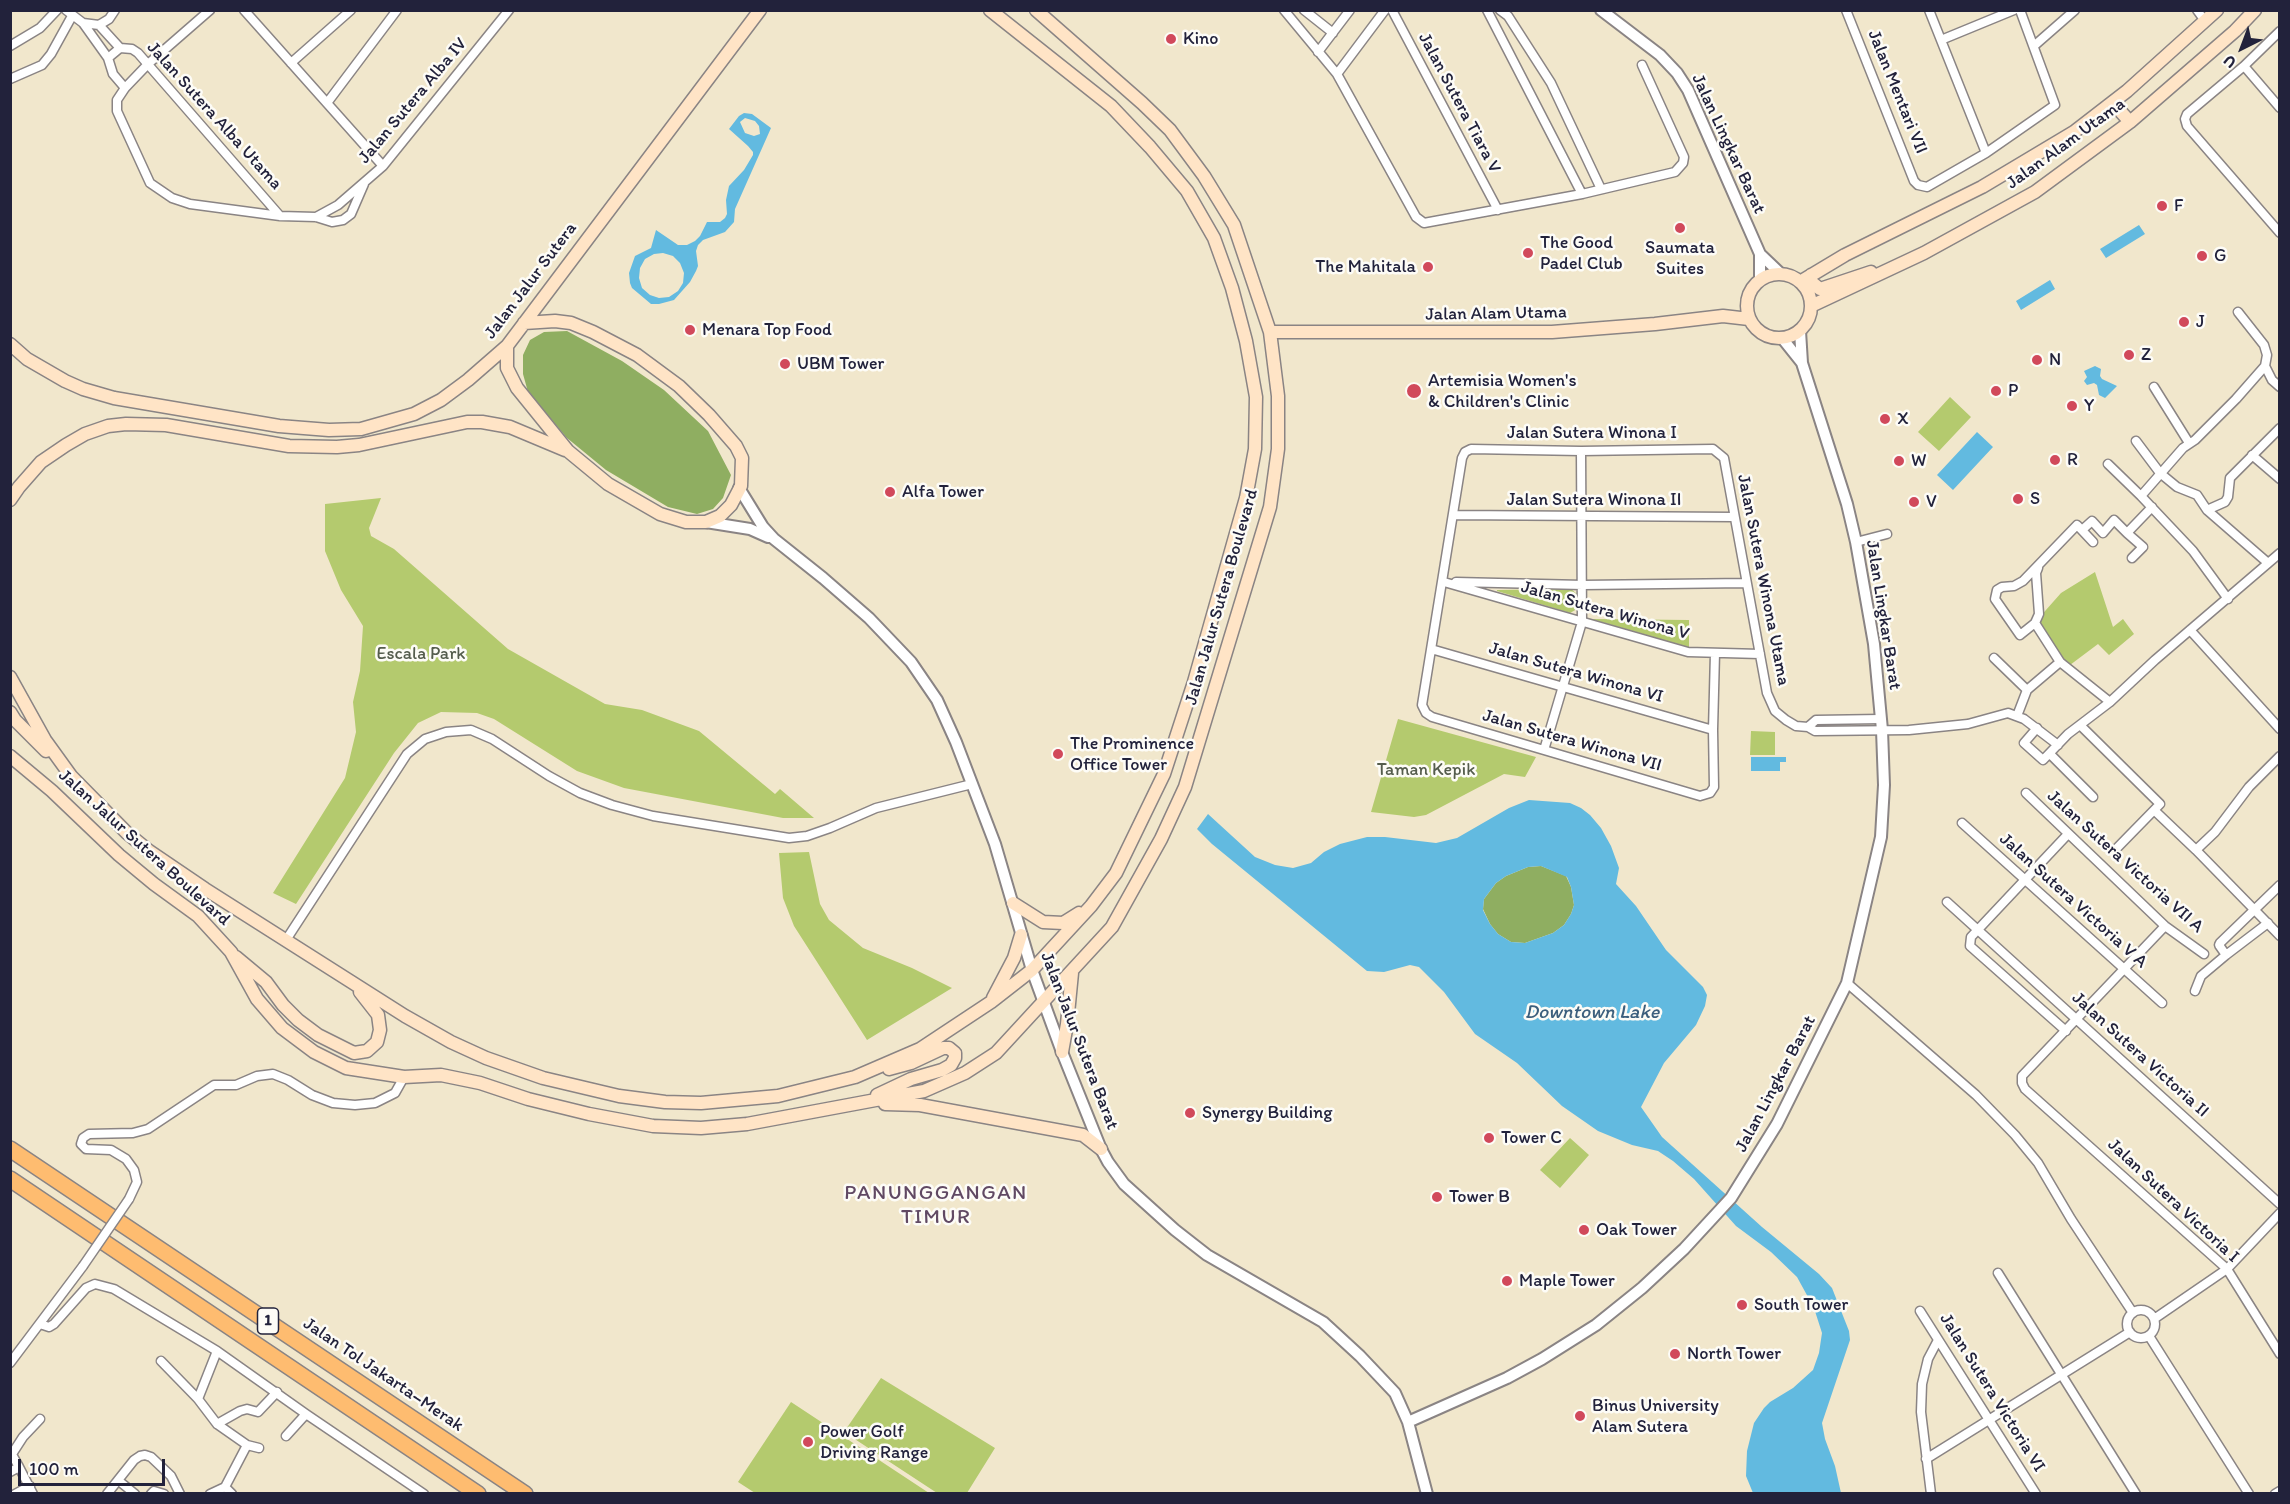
<!DOCTYPE html>
<html>
<head>
<meta charset="utf-8">
<style>
	body { margin:0 }
	#map { position:relative; width:2290px; height:1504px; overflow:hidden; background:#f1e7cc; font-family:Itim,sans-serif }
	canvas { display:block }
	.frame { position:absolute; inset:0; border:12px solid #22223b; pointer-events:none }
	.north { position:absolute; left:2212px; top:18px; width:60px; height:60px; -webkit-text-stroke:4px #fdfcf7; paint-order:stroke; rotate:222deg; font-size:16px; font-weight:700; line-height:24px; text-align:center; color:#22223b }
	.north::after { content:''; display:block; margin:auto; width:21px; height:27px; background:#22223b; clip-path:polygon(50% 0,100% 100%,50% 72%,0 100%) }
	.scale { position:absolute; left:18px; top:1459px; width:147px; height:27px; box-sizing:border-box; border:3px solid #22223b; border-top:0; padding-left:8px; font-size:18px; line-height:21px; white-space:nowrap; color:#22223b; -webkit-text-stroke:4px #fdfcf7; paint-order:stroke }
</style>
</head>
<body>
<div id="map">
<canvas width="2290" height="1504"></canvas>
<div class="frame"></div>
<div class="north">U</div>
<div class="scale">100 m</div>
</div>
<script>
const c = document.querySelector('canvas').getContext('2d');
c.lineJoin = 'round';
function fillPath(path, color) {
  c.fillStyle = color;
  c.fill(path, 'evenodd');
}
function poly(rows) {
  const path = new Path2D();
  for (const r of rows) {
    if (r.length === 3) {
      path.moveTo(r[0] + r[2], r[1]);
      path.arc(r[0], r[1], r[2], 0, 2 * Math.PI);
      continue;
    }
    path.moveTo(r[0], r[1]);
    for (let i = 2; i < r.length; i += 2) path.lineTo(r[i], r[i + 1]);
  }
  return path;
}
function trace(path, color, width, dash) {
  c.strokeStyle = color;
  c.lineWidth = width;
  c.lineCap = dash ? 'butt' : 'round';
  c.setLineDash(dash || []);
  c.stroke(path);
}
function drawText(font, color, halo, rows, align = 'center') {
  c.font = font + ' Itim,sans-serif';
  c.lineWidth = 5;
  c.setLineDash([]);
  c.textBaseline = 'middle';
  c.strokeStyle = halo;
  c.fillStyle = color;
  for (const [text, x, y, turn = 0] of rows) {
    c.save();
    c.translate(x, y);
    c.rotate((+turn || 0) * Math.PI / 180);
    c.textAlign = isNaN(turn) ? turn : align;
    if (halo) c.strokeText(text, 0, 0);
    c.fillText(text, 0, 0);
    c.restore();
  }
}
fillPath(poly([
	[1950,397,1971,417,1939,451,1918,432],
	[381,498,369,528,371,536,394,549,508,649,605,704,642,710,699,731,775,794,780,789,814,818,783,818,624,788,577,771,494,719,477,713,441,712,418,723,394,753,296,904,273,893,345,778,356,732,353,702,360,671,363,626,341,590,325,551,325,504],
	[2095,572,2113,627,2123,619,2134,634,2109,655,2098,644,2070,665,2057,652,2038,619,2061,593],
	[1571,589,1577,594,1577,609,1570,613,1497,591,1497,590],
	[1591,619,1689,620,1689,647,1688,647],
	[1398,719,1536,757,1525,777,1504,774,1426,815,1414,817,1371,812],
	[1751,731,1775,732,1775,755,1750,755],
	[809,852,820,904,829,920,863,948,912,968,952,988,867,1040,794,926,783,898,779,853],
	[1570,1138,1589,1155,1560,1188,1540,1170],
	[881,1378,995,1448,967,1493,937,1493,844,1432],
	[791,1402,929,1493,755,1493,738,1482]
]), '#b4ca6e');
fillPath(poly([
	[567,331,622,361,664,390,708,431,731,475,723,498,713,509,697,514,668,507,606,470,567,438,528,392,523,374,523,355,530,340,544,332],
	[1541,866,1566,876,1571,887,1574,905,1571,914,1564,925,1553,933,1525,943,1511,942,1498,934,1490,924,1483,909,1484,899,1496,883,1506,876,1528,867]
]), '#8fae61');
fillPath(poly([
	[744,113,752,114,771,128,735,209,734,222,725,232,703,240,698,245,696,251,698,266,696,271,690,282,674,300,659,304,651,304,632,288,630,283,629,273,635,256,651,248,656,230,678,245,687,245,695,241,700,236,707,222,720,222,725,218,727,214,726,200,729,186,744,170,753,155,753,152,748,146,729,129,739,116],
	[745,118,755,121,759,126,760,134,754,136,745,133,740,122],
	[663,253,673,256,680,263,684,273,683,283,678,291,669,297,659,298,650,295,642,288,639,278,640,268,645,259,654,254],
	[2139,225,2145,234,2106,258,2100,249],
	[2050,280,2055,289,2021,310,2016,301],
	[2095,366,2101,369,2100,376,2102,379,2117,386,2105,398,2099,395,2097,385,2094,383,2087,385,2084,381,2087,377,2084,371],
	[1977,432,1993,447,1953,490,1937,475],
	[1751,757,1786,757,1786,762,1780,762,1780,771,1751,771],
	[1529,800,1570,803,1581,808,1590,815,1601,828,1611,846,1619,868,1616,884,1636,906,1666,950,1703,987,1707,995,1705,1006,1696,1025,1664,1063,1641,1107,1662,1137,1762,1227,1819,1274,1832,1288,1849,1331,1850,1340,1822,1423,1825,1439,1835,1466,1841,1493,1753,1493,1746,1476,1747,1451,1754,1423,1764,1408,1770,1402,1793,1388,1813,1370,1819,1353,1822,1333,1814,1308,1797,1277,1771,1252,1736,1226,1694,1179,1673,1161,1658,1151,1632,1145,1598,1131,1562,1106,1517,1063,1475,1034,1444,992,1419,967,1410,965,1384,972,1367,971,1212,844,1197,829,1208,814,1255,857,1275,865,1293,868,1311,863,1324,852,1340,844,1367,837,1385,837,1436,843,1457,838,1509,808],
	[1541,866,1567,877,1571,887,1574,905,1571,914,1564,925,1553,933,1525,943,1511,942,1498,934,1490,924,1483,910,1484,899,1496,883,1506,876,1528,867]
]), '#62bae0');
const minor = poly([
	[66,10,83,23,99,25,109,19,115,10],
	[210,10,148,64,125,88,117,100,117,111,150,183,172,198,190,204,280,216,316,217,332,222,343,220,351,214,364,184],
	[244,10,383,166],
	[1284,10,1337,74,1416,217,1424,223,1582,194,1675,172,1683,163,1684,157,1642,65],
	[1304,10,1333,33],
	[1392,10,1498,210],
	[1487,10,1582,194],
	[1500,10,1508,16,1551,83,1601,189],
	[1846,10,1914,181,1918,185,1927,187,1986,153,2055,105,2020,10],
	[1929,10,1986,153],
	[2197,10,2205,21],
	[83,23,108,58],
	[99,25,120,48],
	[2280,31,2244,66,2187,114,2185,119,2187,126,2280,233],
	[1941,40,2014,10],
	[2035,45,2075,10],
	[10,46,40,28,57,10],
	[1318,52,1350,10],
	[291,63,351,10],
	[2244,66,2280,108],
	[1337,74,1385,10],
	[10,79,42,65,51,54,72,16],
	[125,88,113,74,108,58,120,48,132,49,138,53,280,216],
	[327,103,397,10],
	[316,217,338,205,383,166,509,10],
	[2238,312,2264,345,2267,355,2265,366,2272,380,2280,387],
	[2154,387,2189,443],
	[2136,441,2160,473,2177,487,2197,495,2207,510,2268,563],
	[2252,455,2280,479],
	[2108,464,2141,496,2193,551,2228,599],
	[2141,496,2183,448,2195,440,2236,399,2265,366],
	[2207,510,2225,502,2228,497,2230,478,2280,428],
	[1454,515,1734,517],
	[2082,530,2092,521,2103,533,2114,520,2127,533,2152,507],
	[2127,533,2143,547,2132,558],
	[1856,542,1887,534],
	[2093,542,2077,525,2023,581,2014,586,2002,587,1997,590,1995,599,2020,635,2035,623,2060,662,2110,702],
	[1444,582,1688,652,1760,654],
	[1456,582,1583,585,1746,583],
	[2035,623,2039,614,2036,573,2038,568],
	[2190,630,2280,729],
	[1431,649,1713,730],
	[1715,653,1713,730,1714,787,1710,793,1700,796,1432,717,1426,713,1422,705,1462,458,1465,452,1471,449,1581,451,1713,449,1724,458,1767,693,1775,711,1786,720,1796,726,1808,727,1815,731,1909,730,1968,724,2008,713,2024,719,2058,745],
	[1994,658,2027,690],
	[2017,716,2027,690,2060,662],
	[2080,725,2160,804,2116,849],
	[1808,727,1816,720,1881,719],
	[2037,728,2024,743,2043,760,2068,734,2110,702,2155,660,2280,553],
	[1544,750,1582,622,1581,451],
	[2050,754,2093,797],
	[2026,793,2165,926,2204,954],
	[2155,811,2196,850,2280,936],
	[1962,823,2162,1003],
	[2196,850,2215,832,2249,787,2280,756],
	[1947,902,2280,1204],
	[2165,926,2022,1076,2022,1083,2025,1089,2227,1269,2280,1354],
	[286,940,407,754,425,739,446,732,471,730,492,739,549,776,580,793,612,805,653,816,789,838,807,836,830,828,876,808,972,784],
	[2226,955,2268,923],
	[1847,983,1976,1095,2015,1135,2038,1163,2071,1219,2133,1313],
	[2195,991,2201,976,2226,955,2219,945,2220,943,2280,885],
	[2066,1031,1970,946,1971,937,2068,834],
	[129,1199,137,1182,134,1170,126,1159,111,1150,86,1149,81,1144,83,1138,89,1134,133,1133,148,1129,214,1085,236,1085,257,1076,273,1074,288,1080,312,1095,333,1103,355,1105,375,1103,395,1093,404,1077],
	[1998,1273,2136,1494],
	[2141,1324,14],
	[1920,1311,2036,1494],
	[2154,1319,2227,1269,2280,1213],
	[40,1324,49,1327,54,1324,86,1288,95,1284,114,1289,217,1351,306,1414,424,1494],
	[2149,1336,2249,1494],
	[161,1361,198,1399,217,1424,247,1445,259,1448],
	[10,1363,83,1266],
	[198,1399,217,1351],
	[217,1424,240,1411,247,1409,258,1412,277,1392],
	[286,1436,306,1414],
	[10,1451,19,1467,10,1472],
	[12,1454,23,1437,40,1419],
	[1926,1459,2130,1332],
	[19,1467,33,1494],
	[119,1481,135,1494],
	[225,1487,247,1445],
	[15,1494,30,1486],
	[107,1494,134,1460,140,1456,145,1455,151,1457,171,1476,180,1494],
	[151,1494,154,1491,164,1494],
	[210,1494,225,1487,232,1494],
	[1931,1494,1921,1412,1922,1384,1928,1359,1938,1340],
	[2275,1494,2280,1491]
]);
const tertiary = poly([
	[1601,10,1660,55,1677,73,1688,90,1760,254,1760,280],
	[1760,254,1781,274],
	[1782,338,1802,363],
	[739,488,763,527,774,539,823,578,869,618,911,662,937,700,956,742,995,844,1032,970,1062,1052,1101,1149,1108,1162,1124,1184,1175,1230,1207,1255,1323,1322,1360,1356,1395,1393,1408,1422,1427,1494],
	[706,522,750,529,768,537],
	[1408,1422,1507,1378,1542,1359,1596,1325,1642,1288,1684,1249,1731,1198,1777,1124,1847,983,1881,837,1884,785,1882,730,1874,644,1856,542,1847,504,1802,363,1800,331]
]);
const secondary = poly([
	[2113,103,2130,122],
	[1779,306,32],
	[1811,275,1810,281,1820,289,1871,272],
	[1800,282,1845,255,1982,187,2074,132,2127,91,2217,10],
	[1811,306,1924,253,2035,192,2130,122,2235,31,2255,10],
	[1270,332,1552,332,1655,324,1723,316,1749,319],
	[10,344,27,359,65,381,83,389,114,398,279,426,329,430,361,429,414,414,441,400,468,380,507,346,760,10],
	[507,346,507,368,517,388,568,451,608,484,660,514,686,522,706,522,720,516,731,505,741,486,742,458,736,446,709,415,679,386,637,355,593,332,571,323,555,321,524,323],
	[10,500,19,487,41,462,66,445,85,434,108,426,126,424,166,425,289,446,337,447,359,445,467,422,482,422,510,427,565,450],
	[10,677,45,740,71,776,127,833,149,851,205,889,405,1016,451,1042,486,1058,543,1078,619,1096,665,1102,701,1103,778,1096,855,1077,920,1049,991,1002,1032,970,1091,906,1116,873,1164,774,1194,682,1246,498,1255,449,1256,397,1246,341,1232,288,1214,238,1187,191,1150,147,1111,106,990,10],
	[10,712,15,720,46,751],
	[10,756,52,791,119,855,154,884,198,916,231,952,257,999,282,1028,314,1052,346,1068,404,1077,441,1075,480,1083,528,1099,589,1114,653,1126,701,1128,747,1124,924,1091,965,1073,996,1053,1112,927,1161,839,1185,787,1270,507,1278,449,1278,396,1270,332,1234,225,1204,176,1170,130,1142,103,1036,10],
	[1013,903,1043,922,1063,923,1079,913],
	[236,957,266,982,283,1005,298,1020,318,1035,354,1053,367,1051,377,1042,380,1030,378,1015,360,992],
	[993,998,1014,958,1021,935],
	[1062,1052,1067,1024,1072,973],
	[877,1095,911,1079,942,1070,951,1065,955,1058,955,1053,949,1048,943,1048,911,1063,889,1069],
	[885,1104,920,1105,1083,1135,1101,1149]
]);
const motorway = poly([
	[10,1149,525,1494],
	[10,1179,478,1494]
]);
trace(minor, '#8a8484', 11);
trace(tertiary, '#8a8484', 14);
trace(secondary, '#8a8484', 15);
trace(motorway, '#8a8484', 18);
trace(minor, '#fff', 8);
trace(tertiary, '#fff', 10);
trace(secondary, '#ffe4c6', 12);
trace(motorway, '#febc70', 15);
const minorBridge = poly([
	[83,1266,129,1199]
]);
trace(minorBridge, '#8a8484', 11, []);
trace(minorBridge, '#fff', 8);
for (const [x, y, r, color] of [
	[1171,39,6,"#d1495b"],
	[2162,206,6,"#d1495b"],
	[1680,228,6,"#d1495b"],
	[1528,253,6,"#d1495b"],
	[2202,256,6,"#d1495b"],
	[1428,267,6,"#d1495b"],
	[2184,322,6,"#d1495b"],
	[690,330,6,"#d1495b"],
	[2129,355,6,"#d1495b"],
	[2037,360,6,"#d1495b"],
	[785,364,6,"#d1495b"],
	[1414,391,8,"#d1495b"],
	[1996,391,6,"#d1495b"],
	[2072,406,6,"#d1495b"],
	[1885,419,6,"#d1495b"],
	[2055,460,6,"#d1495b"],
	[1899,461,6,"#d1495b"],
	[890,492,6,"#d1495b"],
	[2018,499,6,"#d1495b"],
	[1914,502,6,"#d1495b"],
	[1058,754,6,"#d1495b"],
	[1190,1113,6,"#d1495b"],
	[1489,1138,6,"#d1495b"],
	[1437,1197,6,"#d1495b"],
	[1584,1230,6,"#d1495b"],
	[1507,1281,6,"#d1495b"],
	[1742,1305,6,"#d1495b"],
	[1675,1354,6,"#d1495b"],
	[1580,1416,6,"#d1495b"],
	[808,1442,6,"#d1495b"]
]) {
  const dot = new Path2D();
  dot.arc(x, y, r, 0, 2 * Math.PI);
  c.fillStyle = color;
  c.fill(dot);
  trace(dot, '#fdfcf7', 2);
}
for (const [x, y, w] of [
	[268,1321,21]
]) {
  const box = new Path2D();
  box.roundRect(x - w / 2, y - 13, w, 26, 4.5);
  c.fillStyle = '#fdfcf7';
  c.fill(box);
  trace(box, '#22223b', 1.5);
}
drawText('bold 16px', '#22223b', null, [
	["1",268,1321]
]);
drawText('18px', '#22223b', '#fdfcf7', [
	["Kino",1183,39],
	["F",2174,206],
	["The Good",1540,243],
	["Padel Club",1540,264],
	["Saumata",1680,248,"center"],
	["Suites",1680,269,"center"],
	["G",2214,256],
	["The Mahitala",1416,267,"right"],
	["J",2196,322],
	["Menara Top Food",702,330],
	["Z",2141,355],
	["N",2049,360],
	["UBM Tower",797,364],
	["Artemisia Women's",1428,381],
	["& Children's Clinic",1428,402],
	["P",2008,391],
	["Y",2084,406],
	["X",1897,419],
	["R",2067,460],
	["W",1911,461],
	["Alfa Tower",902,492],
	["S",2030,499],
	["V",1926,502],
	["The Prominence",1070,744],
	["Office Tower",1070,765],
	["Synergy Building",1202,1113],
	["Tower C",1501,1138],
	["Tower B",1449,1197],
	["Oak Tower",1596,1230],
	["Maple Tower",1519,1281],
	["South Tower",1754,1305],
	["North Tower",1687,1354],
	["Binus University",1592,1406],
	["Alam Sutera",1592,1427],
	["Power Golf",820,1432],
	["Driving Range",820,1453]
], 'left');
drawText('18px', '#22223b', '#fdfcf7', [
	["Jalan Mentari VII",1897,92,68],
	["Jalan Sutera Alba IV",413,101,-50],
	["Jalan Sutera Tiara V",1459,103,62],
	["Jalan Sutera Alba Utama",214,116,48],
	["Jalan Lingkar Barat",1728,144,65],
	["Jalan Alam Utama",2066,144,-36],
	["Jalan Jalur Sutera",531,281,-53],
	["Jalan Alam Utama",1496,314,-1],
	["Jalan Sutera Winona I",1592,433],
	["Jalan Sutera Winona II",1594,500],
	["Jalan Sutera Winona Utama",1763,580,79],
	["Jalan Jalur Sutera Boulevard",1222,597,-74],
	["Jalan Sutera Winona V",1605,611,16],
	["Jalan Lingkar Barat",1883,615,81],
	["Jalan Sutera Winona VI",1576,673,16],
	["Jalan Sutera Winona VII",1572,741,16],
	["Jalan Jalur Sutera Boulevard",144,848,42],
	["Jalan Sutera Victoria VII A",2125,862,42],
	["Jalan Sutera Victoria V A",2073,901,42],
	["Jalan Jalur Sutera Barat",1079,1041,69],
	["Jalan Sutera Victoria II",2140,1055,42],
	["Jalan Lingkar Barat",1776,1084,-62],
	["Jalan Sutera Victoria I",2173,1201,43],
	["Jalan Tol Jakarta–Merak",383,1375,34],
	["Jalan Sutera Victoria VI",1992,1393,58]
]);
drawText('18px', '#555d4d', '#fdfcf7', [
	["Escala Park",421,654],
	["Taman Kepik",1426,770]
]);
drawText('italic 20px', '#3c5f7d', '#fdfcf7', [
	["Downtown Lake",1592,1013]
]);
c.letterSpacing = '1.5px';
drawText('21px', '#614963', '#fdfcf7', [
	["PANUNGGANGAN",936,1194],
	["TIMUR",936,1218]
]);
c.letterSpacing = '0px';
</script>
</body>
</html>
